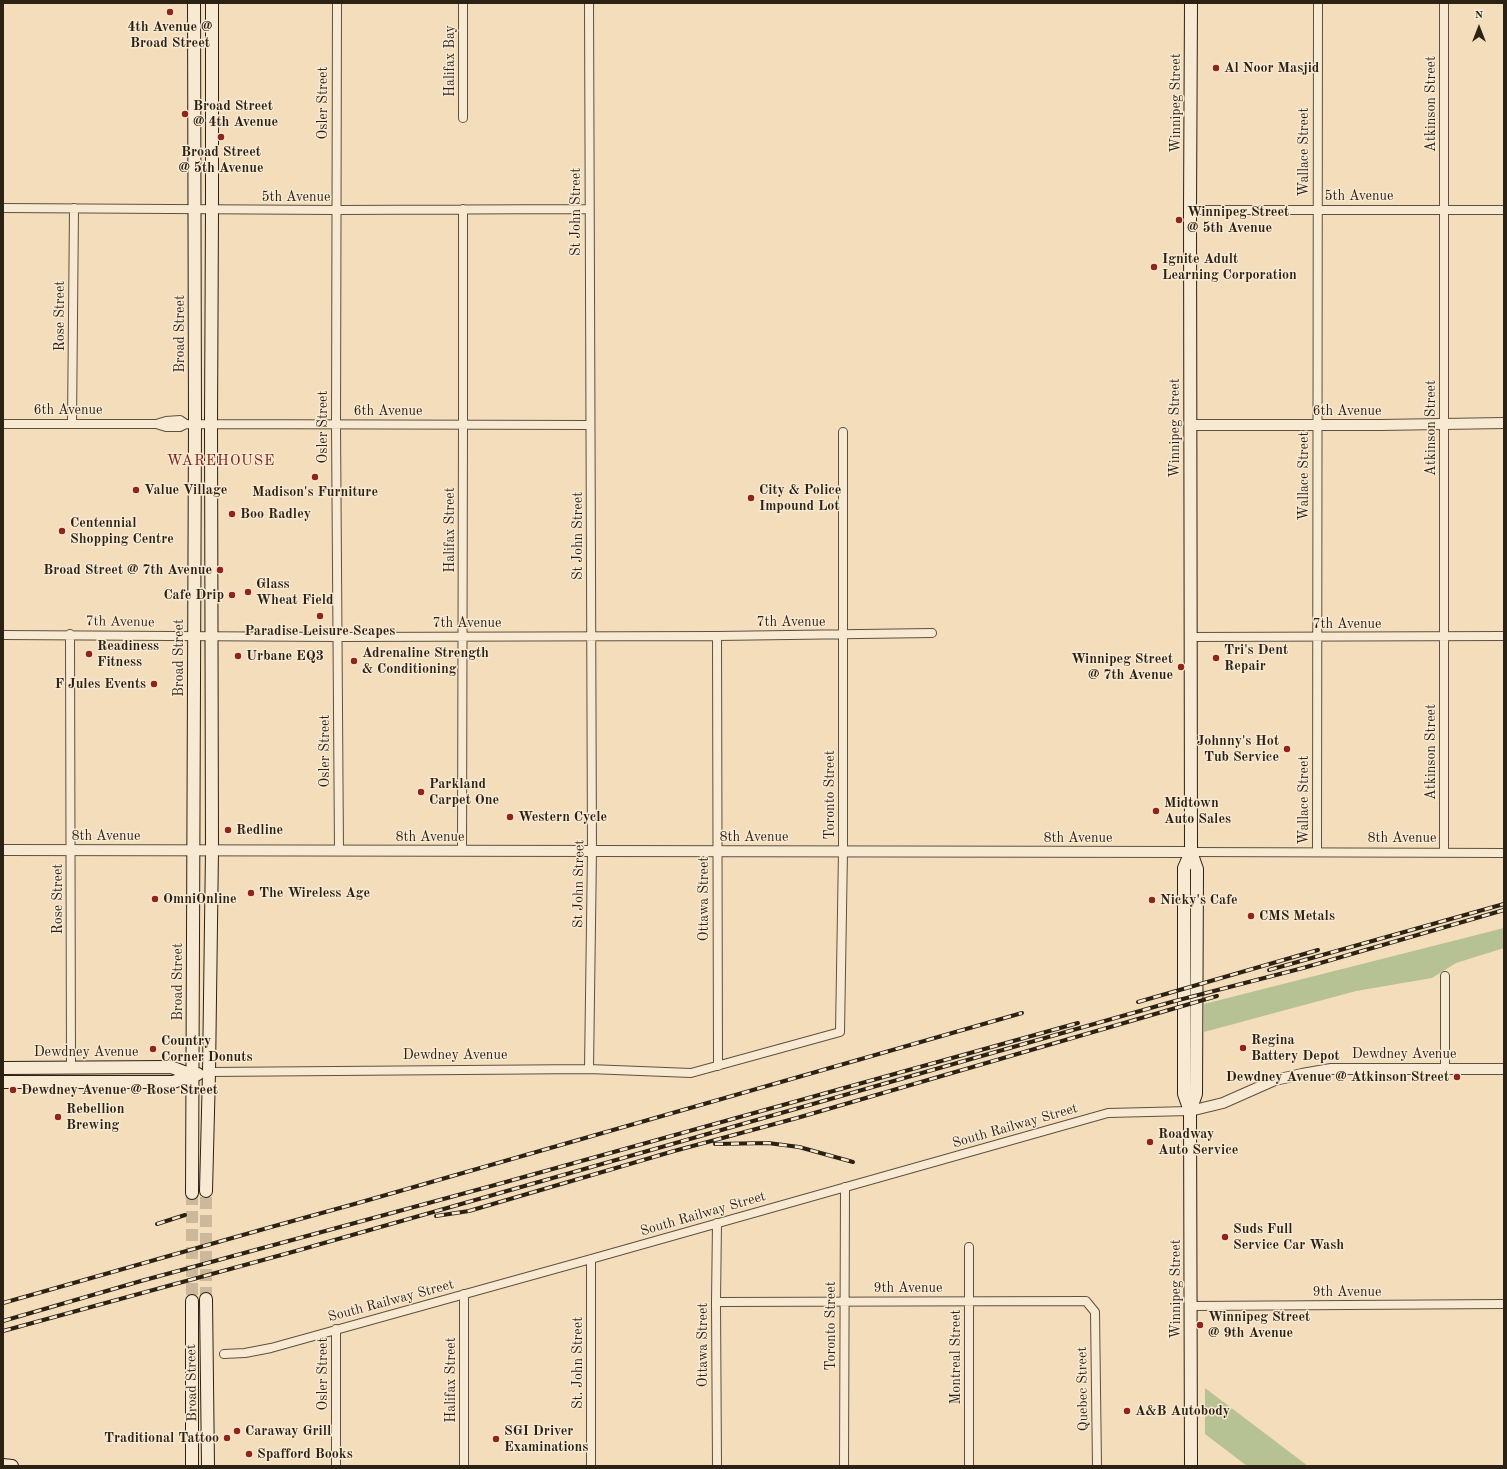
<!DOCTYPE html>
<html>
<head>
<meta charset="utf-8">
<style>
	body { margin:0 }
	#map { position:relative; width:1507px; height:1469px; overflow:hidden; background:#f4ddbb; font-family:"Old Standard TT",serif }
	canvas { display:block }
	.frame { position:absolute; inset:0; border:4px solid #2c2214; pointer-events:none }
	.north { position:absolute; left:1459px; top:8px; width:40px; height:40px; -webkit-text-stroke:3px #f8e9d3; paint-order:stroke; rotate:0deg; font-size:11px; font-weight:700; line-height:16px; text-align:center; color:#2c2214 }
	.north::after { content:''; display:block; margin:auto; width:14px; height:18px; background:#2c2214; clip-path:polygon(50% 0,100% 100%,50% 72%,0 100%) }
</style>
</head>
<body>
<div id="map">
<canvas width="1507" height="1469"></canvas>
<div class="frame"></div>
<div class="north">N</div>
</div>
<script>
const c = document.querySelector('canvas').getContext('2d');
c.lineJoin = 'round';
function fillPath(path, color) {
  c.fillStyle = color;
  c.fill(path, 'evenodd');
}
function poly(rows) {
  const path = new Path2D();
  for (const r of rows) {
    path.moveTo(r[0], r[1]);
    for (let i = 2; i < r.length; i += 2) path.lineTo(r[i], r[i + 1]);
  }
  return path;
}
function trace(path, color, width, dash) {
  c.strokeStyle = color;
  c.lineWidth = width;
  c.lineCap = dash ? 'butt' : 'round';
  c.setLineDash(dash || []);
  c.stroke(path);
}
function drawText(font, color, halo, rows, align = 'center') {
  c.font = font + ' "Old Standard TT",serif';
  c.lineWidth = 3;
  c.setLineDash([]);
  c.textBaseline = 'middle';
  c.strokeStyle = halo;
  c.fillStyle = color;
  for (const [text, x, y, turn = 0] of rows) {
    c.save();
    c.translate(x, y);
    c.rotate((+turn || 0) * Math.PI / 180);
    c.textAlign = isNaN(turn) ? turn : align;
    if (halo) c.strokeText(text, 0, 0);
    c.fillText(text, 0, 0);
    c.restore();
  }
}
fillPath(poly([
	[1504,928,1504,948,1456,963,1432,978,1356,991,1204,1032,1204,1004],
	[1205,1388,1308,1466,1247,1466,1205,1434]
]), '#b6c294');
trace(poly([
	[192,1193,192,1301],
	[206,1299,206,1191]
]), '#ccb89a', 12, [12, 6]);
const minor = poly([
	[337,3,336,425,339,851],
	[1444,3,1444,853],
	[463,118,463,3],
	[3,208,336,210,589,209],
	[1190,210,1504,210],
	[3,424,156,424,166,427,180,427,186,424,590,425],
	[72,424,74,208],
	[156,424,166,421,180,420,186,424],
	[70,634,71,1067],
	[3,635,338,637,717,636,932,633],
	[717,636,718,1066],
	[1190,637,1504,636],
	[462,851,463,425,463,209],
	[1191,852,1504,853],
	[1317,852,1318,3],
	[1445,976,1445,1069],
	[589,1069,592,851,589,3],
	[209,1072,589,1069,691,1073,840,1032,843,851,843,432],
	[591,1259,591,1466],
	[464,1294,464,1466],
	[716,1302,1086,1301,1095,1312,1097,1466],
	[1191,1306,1504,1304],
	[224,1354,245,1353,271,1348,591,1259,1108,1113,1190,1111],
	[336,1466,336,1329],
	[717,1466,716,1302,717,1223],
	[844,1466,845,1187],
	[969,1466,969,1247]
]);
const tertiary = poly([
	[1191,425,1380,425,1504,423],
	[3,850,1191,852],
	[1190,1111,1223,1103,1275,1080,1302,1074,1331,1069,1504,1069]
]);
const secondary = poly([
	[3,1068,171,1067,192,1075],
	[3,1082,173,1082,198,1074],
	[1190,1111,1184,1094,1184,868,1191,852],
	[206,1191,209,1072,212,850,211,424,212,210,212,3],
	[192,1193,195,424,194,3],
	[206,1299,208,1466],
	[192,1301,192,1466],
	[3,1465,12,1466],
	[1191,1466,1190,1111,1196,1094,1197,869,1191,852,1190,210,1191,3]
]);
trace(minor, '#5e513e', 10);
trace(tertiary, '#5e513e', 12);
trace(secondary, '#2c2214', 14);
trace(minor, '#f8e9d3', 8);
trace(tertiary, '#f8e9d3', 10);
trace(secondary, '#f8e9d3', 12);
const rail = poly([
	[1269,970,1504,904],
	[1138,1002,1318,950],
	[715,1144,768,1143,799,1147,853,1162],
	[436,1216,469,1211,674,1151,797,1118,1217,996],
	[157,1224,185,1215],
	[3,1303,271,1227,358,1203,1022,1013],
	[3,1321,141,1281,495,1185,1078,1023],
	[3,1331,296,1251,1175,1001,1303,968,1504,910]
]);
trace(rail, '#2c2214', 4);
trace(rail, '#f8e9d3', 2.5, [8]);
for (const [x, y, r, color] of [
	[170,12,4,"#8f2418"],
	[1216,68,4,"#8f2418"],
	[185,114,4,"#8f2418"],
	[221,137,4,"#8f2418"],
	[1179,220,4,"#8f2418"],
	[1154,267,4,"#8f2418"],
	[315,477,4,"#8f2418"],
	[136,490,4,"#8f2418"],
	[751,498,4,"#8f2418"],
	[232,514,4,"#8f2418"],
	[62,531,4,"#8f2418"],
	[220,570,4,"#8f2418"],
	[248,592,4,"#8f2418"],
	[232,595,4,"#8f2418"],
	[320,616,4,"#8f2418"],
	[89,654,4,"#8f2418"],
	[238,656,4,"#8f2418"],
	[1216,658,4,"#8f2418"],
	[354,661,4,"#8f2418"],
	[1181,667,4,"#8f2418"],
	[154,684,4,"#8f2418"],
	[1287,749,4,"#8f2418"],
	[421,792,4,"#8f2418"],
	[1156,811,4,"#8f2418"],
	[510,817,4,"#8f2418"],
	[228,830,4,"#8f2418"],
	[251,893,4,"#8f2418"],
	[155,899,4,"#8f2418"],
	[1152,900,4,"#8f2418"],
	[1251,916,4,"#8f2418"],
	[1243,1048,4,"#8f2418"],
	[153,1049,4,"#8f2418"],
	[1457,1077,4,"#8f2418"],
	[13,1090,4,"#8f2418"],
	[58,1117,4,"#8f2418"],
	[1150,1142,4,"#8f2418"],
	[1225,1237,4,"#8f2418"],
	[1200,1325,4,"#8f2418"],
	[1127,1411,4,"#8f2418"],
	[237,1431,4,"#8f2418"],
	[227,1438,4,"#8f2418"],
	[496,1439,4,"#8f2418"],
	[249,1454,4,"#8f2418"]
]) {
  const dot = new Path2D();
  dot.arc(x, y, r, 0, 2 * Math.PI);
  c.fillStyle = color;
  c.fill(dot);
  trace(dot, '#f8e9d3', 1.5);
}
drawText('bold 14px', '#2c2214', '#f8e9d3', [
	["4th Avenue @",170,27,"center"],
	["Broad Street",170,43,"center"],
	["Al Noor Masjid",1224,68],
	["Broad Street",193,106],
	["@ 4th Avenue",193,122],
	["Broad Street",221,152,"center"],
	["@ 5th Avenue",221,168,"center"],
	["Winnipeg Street",1187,212],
	["@ 5th Avenue",1187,228],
	["Ignite Adult",1162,259],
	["Learning Corporation",1162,275],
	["Value Village",144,490],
	["City & Police",759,490],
	["Impound Lot",759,506],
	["Madison's Furniture",315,492,"center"],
	["Boo Radley",240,514],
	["Centennial",70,523],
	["Shopping Centre",70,539],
	["Broad Street @ 7th Avenue",212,570,"right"],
	["Glass",256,584],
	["Wheat Field",256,600],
	["Cafe Drip",224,595,"right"],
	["Paradise Leisure Scapes",320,631,"center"],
	["Readiness",97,646],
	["Fitness",97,662],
	["Tri's Dent",1224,650],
	["Repair",1224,666],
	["Adrenaline Strength",362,653],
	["& Conditioning",362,669],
	["Urbane EQ3",246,656],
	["Winnipeg Street",1173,659,"right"],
	["@ 7th Avenue",1173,675,"right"],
	["F Jules Events",146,684,"right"],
	["Johnny's Hot",1279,741,"right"],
	["Tub Service",1279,757,"right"],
	["Parkland",429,784],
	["Carpet One",429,800],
	["Midtown",1164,803],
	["Auto Sales",1164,819],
	["Western Cycle",518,817],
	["Redline",236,830],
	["The Wireless Age",259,893],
	["OmniOnline",163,899],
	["Nicky's Cafe",1160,900],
	["CMS Metals",1259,916],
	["Regina",1251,1040],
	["Battery Depot",1251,1056],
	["Country",161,1041],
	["Corner Donuts",161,1057],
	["Dewdney Avenue @ Atkinson Street",1449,1077,"right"],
	["Dewdney Avenue @ Rose Street",21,1090],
	["Rebellion",66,1109],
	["Brewing",66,1125],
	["Roadway",1158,1134],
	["Auto Service",1158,1150],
	["Suds Full",1233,1229],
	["Service Car Wash",1233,1245],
	["Winnipeg Street",1208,1317],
	["@ 9th Avenue",1208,1333],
	["A&B Autobody",1135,1411],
	["Caraway Grill",245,1431],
	["SGI Driver",504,1431],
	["Examinations",504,1447],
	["Traditional Tattoo",219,1438,"right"],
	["Spafford Books",257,1454]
], 'left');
drawText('14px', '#2c2214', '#f8e9d3', [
	["Halifax Bay",450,61,-90],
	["Osler Street",323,103,-90],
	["Winnipeg Street",1176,103,-90],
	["Atkinson Street",1431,104,-90],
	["Wallace Street",1304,152,-90],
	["5th Avenue",1359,196],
	["5th Avenue",296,197],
	["St John Street",576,212,-90],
	["Rose Street",60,316,-90],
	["Broad Street",180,334,-90],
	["6th Avenue",68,410],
	["6th Avenue",388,411],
	["6th Avenue",1347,411],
	["Osler Street",323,427,-90],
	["Winnipeg Street",1175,428,-90],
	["Atkinson Street",1431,428,-90],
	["Wallace Street",1304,476,-90],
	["Halifax Street",450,530,-90],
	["St John Street",578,536,-90],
	["7th Avenue",120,622,1],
	["7th Avenue",791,622],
	["7th Avenue",467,623],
	["7th Avenue",1347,624],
	["Broad Street",179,658,-90],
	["Osler Street",325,751,-90],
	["Atkinson Street",1431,752,-90],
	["Toronto Street",830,795,-90],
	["Wallace Street",1304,800,-90],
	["8th Avenue",106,836],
	["8th Avenue",430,837],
	["8th Avenue",754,837],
	["8th Avenue",1078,838],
	["8th Avenue",1402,838],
	["St John Street",579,884,-89],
	["Rose Street",58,899,-90],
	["Ottawa Street",704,899,-90],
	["Broad Street",178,982,-90],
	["Dewdney Avenue",86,1052],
	["Dewdney Avenue",1404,1054],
	["Dewdney Avenue",455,1055],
	["South Railway Street",1015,1126,-16],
	["South Railway Street",703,1214,-16],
	["9th Avenue",908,1288],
	["Winnipeg Street",1176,1289,-90],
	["9th Avenue",1347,1292],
	["South Railway Street",391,1301,-15],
	["Toronto Street",831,1326,-90],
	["Ottawa Street",703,1345,-90],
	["Montreal Street",956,1357,-90],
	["St. John Street",578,1363,-90],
	["Osler Street",323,1374,-90],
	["Halifax Street",451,1380,-90],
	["Broad Street",192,1383,-91],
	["Quebec Street",1083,1389,-91]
]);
c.letterSpacing = '1px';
drawText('15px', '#7a1f14', '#f8e9d3', [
	["WAREHOUSE",221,461]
]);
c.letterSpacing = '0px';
</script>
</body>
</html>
